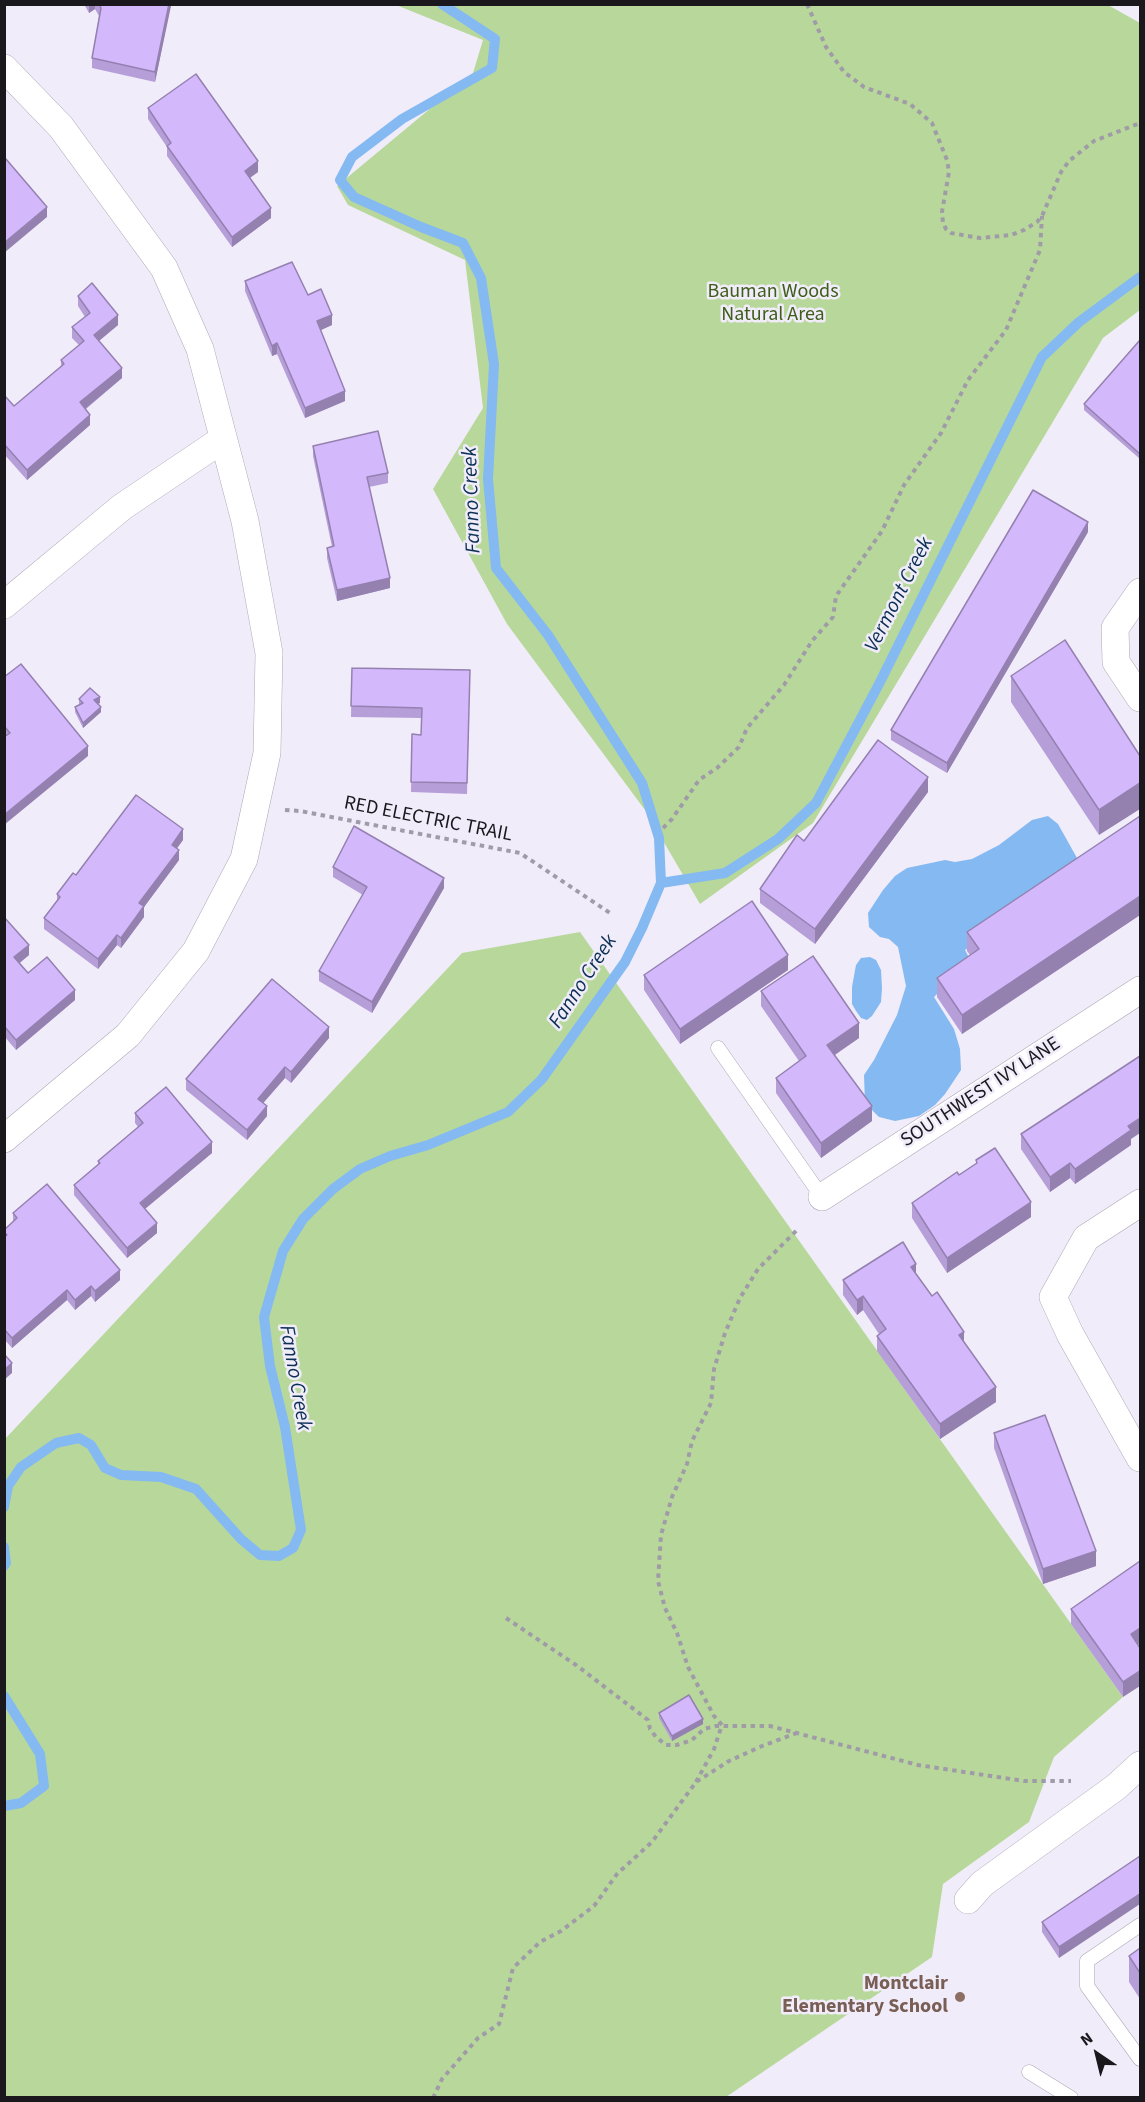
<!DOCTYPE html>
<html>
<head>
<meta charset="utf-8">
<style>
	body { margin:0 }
	#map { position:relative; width:1145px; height:2102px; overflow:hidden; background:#f1ecfa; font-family:"Source Sans 3",sans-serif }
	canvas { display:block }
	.frame { position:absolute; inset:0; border:6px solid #1a181d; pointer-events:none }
	.north { position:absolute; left:1067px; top:2024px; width:60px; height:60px; -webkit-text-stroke:4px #f1ecfa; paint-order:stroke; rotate:325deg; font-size:16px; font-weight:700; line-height:24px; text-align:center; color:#1a181d }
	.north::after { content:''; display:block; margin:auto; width:21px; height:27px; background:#1a181d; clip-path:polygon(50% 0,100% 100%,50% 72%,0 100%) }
</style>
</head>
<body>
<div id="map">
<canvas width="1145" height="2102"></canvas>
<div class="frame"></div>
<div class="north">N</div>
</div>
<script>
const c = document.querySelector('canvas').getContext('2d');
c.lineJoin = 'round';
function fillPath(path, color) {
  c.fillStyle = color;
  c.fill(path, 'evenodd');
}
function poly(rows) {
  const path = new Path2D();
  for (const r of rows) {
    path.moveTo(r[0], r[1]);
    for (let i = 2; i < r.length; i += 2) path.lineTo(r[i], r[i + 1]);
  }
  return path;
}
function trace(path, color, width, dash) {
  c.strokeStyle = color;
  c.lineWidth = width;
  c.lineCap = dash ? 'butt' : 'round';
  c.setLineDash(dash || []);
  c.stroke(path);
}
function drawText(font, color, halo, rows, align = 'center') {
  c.font = font + ' "Source Sans 3",sans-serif';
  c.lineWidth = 5;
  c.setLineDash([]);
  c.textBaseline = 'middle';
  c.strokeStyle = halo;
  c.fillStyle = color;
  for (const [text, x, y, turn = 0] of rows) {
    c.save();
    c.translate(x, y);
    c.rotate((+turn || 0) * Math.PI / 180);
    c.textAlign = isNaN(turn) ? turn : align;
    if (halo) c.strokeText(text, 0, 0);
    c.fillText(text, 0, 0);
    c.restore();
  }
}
fillPath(poly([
	[1108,5,1140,23,1140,310,1103,338,813,823,700,904,645,810,507,624,433,489,483,408,465,260,348,205,337,186,473,73,483,40,396,5],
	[580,932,1123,1697,1054,1757,1029,1822,943,1884,932,1957,726,2097,5,2097,4,1440,462,953]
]), '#b8d89b');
fillPath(poly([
	[1048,816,1058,824,1077,858,1081,873,965,950,974,967,944,987,934,997,954,1029,960,1049,961,1070,945,1094,935,1105,919,1116,895,1121,879,1117,865,1103,864,1075,874,1060,897,1015,906,986,898,947,889,939,880,937,869,927,868,913,883,890,895,876,907,868,945,860,955,862,972,859,999,845,1032,820],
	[870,957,876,960,881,970,882,988,881,1002,872,1016,867,1020,861,1018,856,1011,852,1004,852,987,856,965,861,958]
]), '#85b9f1');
trace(poly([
	[661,883,725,873,778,839,816,803,879,684,1042,357,1079,322,1140,277],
	[4,1507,8,1486,21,1467,56,1443,79,1438,91,1445,105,1468,121,1475,161,1477,196,1489,241,1539,260,1555,279,1556,293,1548,301,1530,285,1427,270,1366,264,1317,283,1251,303,1219,333,1189,360,1169,390,1156,428,1145,508,1112,542,1079,625,962,642,928,661,883,659,838,642,783,548,635,496,568,488,479,494,364,481,278,463,243,421,227,354,197,340,180,352,157,402,119,492,68,495,39,442,4],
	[4,1547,6,1563,4,1566],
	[4,1696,40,1754,44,1786,21,1803,4,1806]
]), '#85b9f1', 10);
const service = poly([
	[718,1048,822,1197],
	[1140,1925,1087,1961,1087,1986,1140,2059],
	[1029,2072,1071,2098]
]);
const minor = poly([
	[4,68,61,127,164,268,200,349,245,521,269,653,267,753,244,859,196,951,128,1035,4,1139],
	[1140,592,1115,628,1116,662,1140,698],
	[4,605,122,507,223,439],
	[822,1197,1140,990],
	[1140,1203,1086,1238,1053,1297,1070,1334,1140,1458],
	[968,1900,982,1884,1116,1787,1140,1765]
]);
trace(service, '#aea8b6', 15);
trace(minor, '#aea8b6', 28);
trace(poly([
	[807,4,826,47,844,72,864,87,910,104,932,123,947,160,949,172,942,212,943,223,946,229,951,233,980,238,1011,235,1024,230,1037,222,1042,216,1061,172,1069,161,1094,141,1140,123],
	[285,810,300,811,520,853,613,915],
	[663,828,672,819,699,780,717,768,739,747,747,728,784,685,812,641,833,617,836,596,882,531,904,485,941,433,968,380,1006,330,1040,250,1042,216],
	[506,1618,576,1665,648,1720,650,1729,656,1737,666,1745,677,1745,692,1740,704,1729,716,1726,770,1726,918,1765,1024,1781,1071,1781],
	[696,1782,714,1749,722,1725,714,1716,688,1667,677,1633,665,1608,658,1581,661,1535,672,1497,687,1464,692,1441,711,1403,714,1369,725,1333,740,1298,758,1269,797,1230],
	[433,2098,442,2079,478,2038,499,2024,513,1968,540,1942,561,1931,594,1906,617,1874,652,1842,696,1782,729,1761,762,1746,797,1733]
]), '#a09ca7', 4, [4.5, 4.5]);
trace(service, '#fff', 14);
trace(minor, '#fff', 27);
fillPath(poly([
	[84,4,171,4,155,82,92,68,92,58,99,16,95,9,89,13],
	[148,108,258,172,250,178,271,218,232,247,167,156,167,147,148,119],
	[245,281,308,295,332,325,320,330,345,401,305,418,277,354,272,356,245,291],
	[78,296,118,325,99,341,122,378,86,409,90,425,27,480,4,454,4,395,14,406,61,366,61,360,79,345,72,338,72,327,85,317,78,306],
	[1140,340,1140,459,1084,410,1084,404],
	[313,446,388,473,388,483,369,487,390,588,337,601,327,558,327,548,332,547,313,456],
	[1088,532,947,773,891,740,891,730],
	[352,668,470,670,467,794,411,792,412,734,421,735,421,718,351,717],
	[1011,676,1140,756,1099,835,1011,702],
	[4,677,88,756,5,737],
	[79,699,100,703,98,704,101,712,83,728,75,712,75,707,79,705],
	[928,792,815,944,760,903,760,889,804,841],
	[1140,816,1140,915,962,1034,937,997,937,978,970,955,967,951,967,932],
	[183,840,177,848,179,860,144,907,144,917,121,948,117,945,98,969,44,929,44,918,57,901,57,894,76,875],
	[333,867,444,888,372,1013,319,981,319,971,363,895,333,877],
	[4,917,29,955,20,963,28,973,75,1000,16,1050,4,1036],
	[788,970,680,1044,644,990,644,975],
	[761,991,859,1038,835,1055,872,1121,821,1158,776,1093,776,1078,799,1061,761,1006],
	[329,1038,291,1083,285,1078,263,1103,267,1116,247,1140,186,1090,186,1079],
	[135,1113,212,1153,145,1209,157,1233,127,1258,74,1195,74,1185,98,1165,98,1161,138,1127,135,1123],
	[1021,1134,1131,1139,1131,1145,1075,1184,1070,1178,1050,1192,1021,1149],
	[976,1160,1031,1217,947,1273,912,1218,912,1203,976,1164],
	[13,1213,120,1280,95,1302,91,1296,75,1310,67,1300,12,1348,4,1339,4,1230,13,1222],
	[916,1274,964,1341,996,1402,940,1439,877,1351,877,1336,879,1334,863,1310,857,1315,843,1295,843,1280],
	[994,1433,1096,1566,1043,1584,994,1448],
	[1140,1561,1140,1643,1138,1644,1123,1697,1071,1624,1071,1609],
	[659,1713,703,1724,672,1741,659,1718],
	[1140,1856,1059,1958,1042,1932,1042,1922],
	[1140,1948,1140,1999,1129,1982,1129,1956]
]), '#b69ed9');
fillPath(poly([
	[89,4,95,4,95,9,89,13],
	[169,4,171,4,171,6,155,82,155,72],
	[258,161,258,172,245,181,245,171],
	[47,207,47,217,4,253,4,243],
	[271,208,271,218,232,247,232,237],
	[118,315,118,325,94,345,94,335],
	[332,315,332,325,317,332,317,321],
	[277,343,277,354,272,356,272,346],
	[122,368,122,378,80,413,80,402],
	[345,391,345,401,305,418,305,408],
	[90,415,90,425,27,480,27,470],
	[1088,522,1088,532,947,773,947,763],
	[390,578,390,588,337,601,337,590],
	[100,697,100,703,94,705,94,700],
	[101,707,101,712,83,728,83,723],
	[88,746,88,756,4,825,4,815],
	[928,777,928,792,815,944,815,929],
	[1140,783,1140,809,1099,835,1099,810],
	[183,829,183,840,172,855,172,845],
	[179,850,179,860,144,907,144,917,121,948,121,938,139,903],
	[444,878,444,888,372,1013,372,1002],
	[1140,896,1140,915,962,1034,962,1015],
	[117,935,117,945,98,969,98,959],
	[29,945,29,955,14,967,14,957],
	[788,955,788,970,680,1044,680,1029],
	[75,990,75,1000,16,1050,16,1040],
	[859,1023,859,1038,827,1060,827,1045],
	[329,1027,329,1038,291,1083,291,1072],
	[285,1067,285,1078,258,1109,258,1099],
	[267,1106,267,1116,247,1140,247,1130],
	[872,1106,872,1121,821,1158,821,1143],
	[1140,1118,1140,1133,1131,1139,1131,1145,1075,1184,1075,1169,1128,1126],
	[212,1142,212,1153,140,1213,140,1203],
	[1070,1163,1070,1178,1050,1192,1050,1177],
	[1031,1202,1031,1217,947,1273,947,1258],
	[157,1223,157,1233,127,1258,127,1248],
	[916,1264,916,1279,911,1267],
	[120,1270,120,1280,95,1302,95,1291],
	[91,1286,91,1296,75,1310,75,1300],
	[67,1290,67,1300,12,1348,12,1338],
	[863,1296,863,1310,857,1315,857,1300],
	[964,1332,964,1347,959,1335],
	[12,1363,12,1373,4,1380,4,1370],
	[996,1387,996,1402,940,1439,940,1424],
	[1096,1551,1096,1566,1043,1584,1043,1569],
	[1140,1628,1140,1643,1131,1649,1131,1634],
	[1140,1671,1140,1686,1123,1697,1123,1682],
	[703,1719,703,1724,672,1741,672,1736],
	[1140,1894,1140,1904,1059,1958,1059,1947]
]), '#9481b0');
const building = poly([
	[99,4,169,4,155,72,92,58,101,8,99,4],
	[196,74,258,161,245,171,271,208,232,237,167,146,171,143,148,108,196,74],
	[6,159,47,207,4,243,4,160,6,159],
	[292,262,308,295,321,289,332,315,317,321,345,391,305,408,277,343,272,346,245,281,292,262],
	[92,283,118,315,94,335,122,368,80,402,90,415,27,470,4,444,4,395,14,406,64,364,61,360,84,341,72,327,90,313,78,296,92,283],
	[1140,340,1140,454,1084,404,1140,340],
	[378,431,388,473,367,477,390,578,337,590,327,548,334,546,313,446,378,431],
	[1033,490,1088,522,947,763,891,730,1033,490],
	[1065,640,1140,756,1140,783,1099,810,1011,676,1065,640],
	[21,664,88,746,4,815,4,737,10,733,4,726,4,677,21,664],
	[352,668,470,670,467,783,411,782,412,734,421,735,422,708,351,706,352,668],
	[90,688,100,697,94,700,101,707,83,723,75,707,83,703,79,699,90,688],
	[878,740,928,777,815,929,760,889,797,835,804,841,878,740],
	[136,795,183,829,172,845,179,850,139,903,144,906,121,938,117,935,98,959,44,918,60,897,57,894,73,873,76,875,136,795],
	[1140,816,1140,896,962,1015,937,978,979,949,967,932,1140,816],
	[354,826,444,878,372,1002,319,971,367,887,333,867,354,826],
	[752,901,788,955,680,1029,644,975,752,901],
	[4,917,29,945,14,957,28,973,47,957,75,990,16,1040,4,1026,4,917],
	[813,956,859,1023,827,1045,872,1106,821,1143,776,1078,806,1056,761,991,813,956],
	[272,979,329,1027,291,1072,285,1067,258,1099,267,1106,247,1130,186,1079,272,979],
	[1140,1056,1140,1118,1128,1126,1131,1130,1075,1169,1070,1163,1050,1177,1021,1134,1140,1056],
	[166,1087,212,1142,140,1203,157,1223,127,1248,74,1185,100,1163,98,1161,143,1123,135,1113,166,1087],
	[995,1148,1031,1202,947,1258,912,1203,957,1172,959,1175,977,1163,976,1160,995,1148],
	[47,1184,120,1270,95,1291,91,1286,75,1300,67,1290,12,1338,4,1329,4,1237,7,1235,4,1232,4,1230,17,1218,13,1213,47,1184],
	[903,1242,916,1264,911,1267,932,1296,937,1292,964,1332,959,1335,996,1387,940,1424,877,1336,886,1329,863,1296,857,1300,843,1280,903,1242],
	[4,1354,12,1363,4,1370,4,1354],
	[1045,1415,1096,1551,1043,1569,994,1433,1045,1415],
	[1140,1561,1140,1628,1131,1634,1140,1648,1140,1671,1123,1682,1071,1609,1140,1561],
	[689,1695,703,1719,672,1736,659,1713,689,1695],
	[1140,1856,1140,1894,1059,1947,1042,1922,1140,1856],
	[1140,1948,1140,1973,1129,1956,1140,1948]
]);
fillPath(building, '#d4b8fc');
trace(building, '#9481b0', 1.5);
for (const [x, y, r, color] of [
	[960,1997,6,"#8d6e63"]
]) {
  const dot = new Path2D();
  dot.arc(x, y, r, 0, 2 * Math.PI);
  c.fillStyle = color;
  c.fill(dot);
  trace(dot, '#f1ecfa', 2);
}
drawText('20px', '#3e5d18', '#f1ecfa', [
	["Bauman Woods",773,293],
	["Natural Area",773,316]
]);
drawText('20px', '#1a181d', '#f1ecfa', [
	["RED ELECTRIC TRAIL",428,820,11],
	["SOUTHWEST IVY LANE",981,1093,-33]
]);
drawText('bold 20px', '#785e54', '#f1ecfa', [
	["Montclair",948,1985],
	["Elementary School",948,2008]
], 'right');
drawText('italic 21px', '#0b3054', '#f1ecfa', [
	["Fanno Creek",473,500,-92],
	["Vermont Creek",900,595,-63],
	["Fanno Creek",584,982,-57],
	["Fanno Creek",294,1378,80]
]);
</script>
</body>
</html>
